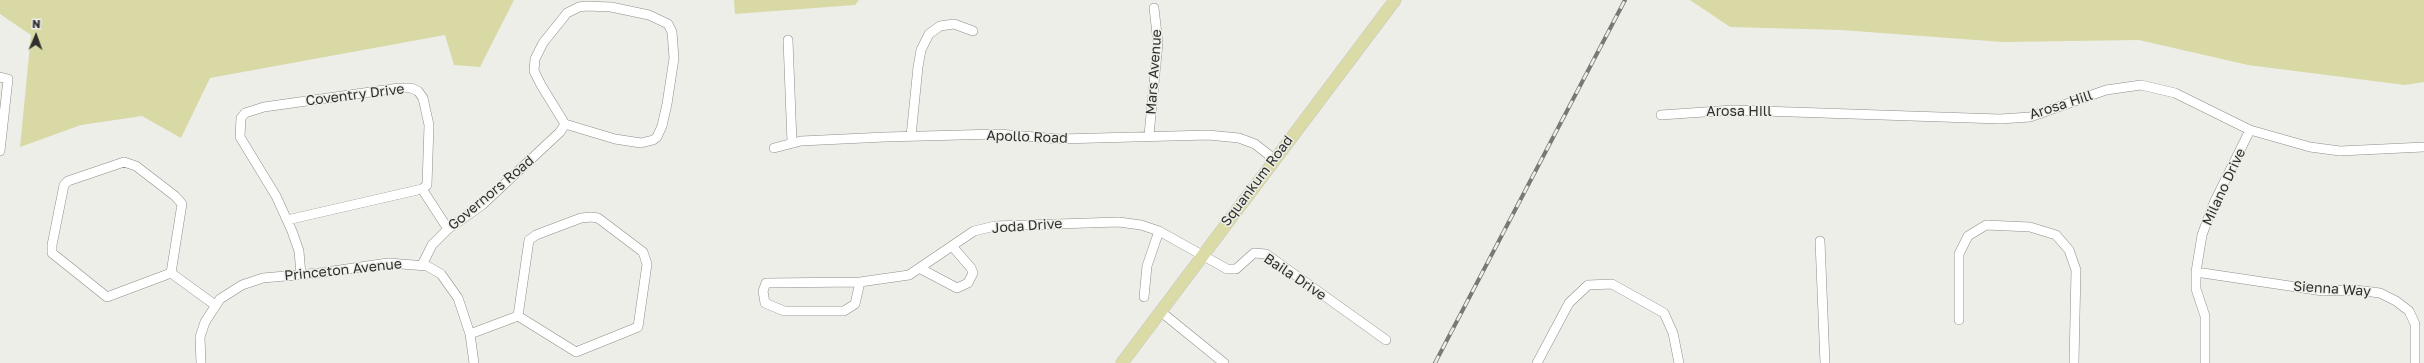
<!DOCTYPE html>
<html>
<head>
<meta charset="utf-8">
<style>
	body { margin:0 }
	#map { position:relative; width:2424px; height:363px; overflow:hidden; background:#eeeee9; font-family:"Golos Text",sans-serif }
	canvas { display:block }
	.north { position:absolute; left:16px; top:16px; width:40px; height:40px; -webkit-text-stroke:3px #eeeee9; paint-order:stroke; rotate:2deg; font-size:11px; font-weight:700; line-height:16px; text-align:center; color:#2f2f2d }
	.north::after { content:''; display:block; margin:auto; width:14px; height:18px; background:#2f2f2d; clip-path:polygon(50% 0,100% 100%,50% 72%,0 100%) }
</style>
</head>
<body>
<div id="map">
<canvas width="2424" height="363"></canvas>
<div class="north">N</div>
</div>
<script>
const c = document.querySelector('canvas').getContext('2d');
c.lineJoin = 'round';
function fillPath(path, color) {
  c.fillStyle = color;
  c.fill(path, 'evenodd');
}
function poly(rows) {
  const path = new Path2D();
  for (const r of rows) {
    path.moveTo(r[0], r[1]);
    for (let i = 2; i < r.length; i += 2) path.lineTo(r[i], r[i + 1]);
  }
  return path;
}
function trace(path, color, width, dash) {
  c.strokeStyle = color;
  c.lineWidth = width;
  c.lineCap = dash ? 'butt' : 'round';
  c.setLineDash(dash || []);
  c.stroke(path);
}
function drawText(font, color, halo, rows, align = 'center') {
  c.font = font + ' "Golos Text",sans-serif';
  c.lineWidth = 3;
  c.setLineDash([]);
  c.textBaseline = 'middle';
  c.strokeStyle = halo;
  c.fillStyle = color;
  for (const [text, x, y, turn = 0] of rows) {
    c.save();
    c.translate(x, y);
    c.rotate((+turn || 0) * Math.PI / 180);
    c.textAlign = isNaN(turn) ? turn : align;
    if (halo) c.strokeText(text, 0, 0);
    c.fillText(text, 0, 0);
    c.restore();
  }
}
fillPath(poly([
	[0,0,514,0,480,67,454,65,445,35,210,78,181,138,142,116,81,125,20,147,31,35,0,14],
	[734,0,859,0,855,5,735,14],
	[1690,0,2424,0,2424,82,2405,85,2248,65,2139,40,2003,42,1841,30,1730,27]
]), '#d8d9a5');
const minor = poly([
	[586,6,611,7,649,15,668,24,672,32,674,58,667,104,662,126,657,137,653,140,641,143,615,139,565,124,541,85,534,71,535,59,543,43,567,13,579,7,586,6],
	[788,40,792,143],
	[0,77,8,79,0,151],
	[1661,115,1733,110,2000,119,2030,117,2106,90,2141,85,2175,93,2250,130,2310,147,2340,151,2424,147],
	[1149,135,1158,43,1154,8],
	[911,136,918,67,921,50,929,34,940,26,954,24,973,31],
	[774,148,801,141,885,137,998,134,1060,139,1208,135,1239,138,1255,144,1274,159],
	[124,162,136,166,175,196,182,204,181,210,171,273,107,297,52,253,52,245,64,185,68,181,124,162],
	[422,189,448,229],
	[591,217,598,218,643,252,647,264,638,327,576,352,518,316,529,240,536,235,581,218,591,217],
	[287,220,422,189,427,185,429,125,423,98,418,91,411,88,399,88,264,107,245,113,241,118,240,137,276,196,287,220,292,231,299,251,301,275],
	[1820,241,1825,363],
	[422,265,432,245,448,229,482,205,560,132,565,124],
	[921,269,957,288,968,283,973,273,971,268,952,246],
	[2196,272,2323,291,2355,290,2380,293,2396,301,2409,311,2415,324,2415,363],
	[171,273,215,305],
	[860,282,909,275,974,231,995,226,1119,222,1141,225,1159,231,1227,269,1236,269,1254,253,1266,254,1386,340],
	[860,282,855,304,844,311,784,311,765,303,763,291,766,283,860,282],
	[1144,297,1147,266,1159,231],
	[1160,311,1224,363],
	[1959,320,1959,254,1968,236,1986,225,2030,227,2056,235,2069,250,2076,270,2074,363],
	[470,334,518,316],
	[201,363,200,337,205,322,220,299,242,285,263,278,319,273,388,263,427,266,441,274,458,298,470,334,474,363],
	[1537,363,1569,303,1588,285,1612,284,1664,313,1673,333,1679,363],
	[2205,363,2205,316,2196,289,2196,272,2202,235,2214,203,2250,130]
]);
const major = poly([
	[1122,363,1395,0]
]);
trace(minor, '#8d8d89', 10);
trace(major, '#c9c9c8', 13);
trace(minor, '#fff', 9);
trace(major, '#dbdba7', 12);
const rail = poly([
	[1435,363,1625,0]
]);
trace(rail, '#787874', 4);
trace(rail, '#eeeee9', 2.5, [8]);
drawText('14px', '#2f2f2d', '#eeeee9', [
	["Mars Avenue",1154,72,-86],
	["Coventry Drive",355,95,-7],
	["Arosa Hill",2061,105,-18],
	["Arosa Hill",1739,112],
	["Apollo Road",1027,137,2],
	["Squankum Road",1257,181,-53],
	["Milano Drive",2224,187,-65],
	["Governors Road",491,193,-40],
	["Joda Drive",1027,226,-4],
	["Princeton Avenue",343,270,-6],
	["Baila Drive",1295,277,34],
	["Sienna Way",2332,289,4]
]);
</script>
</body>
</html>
